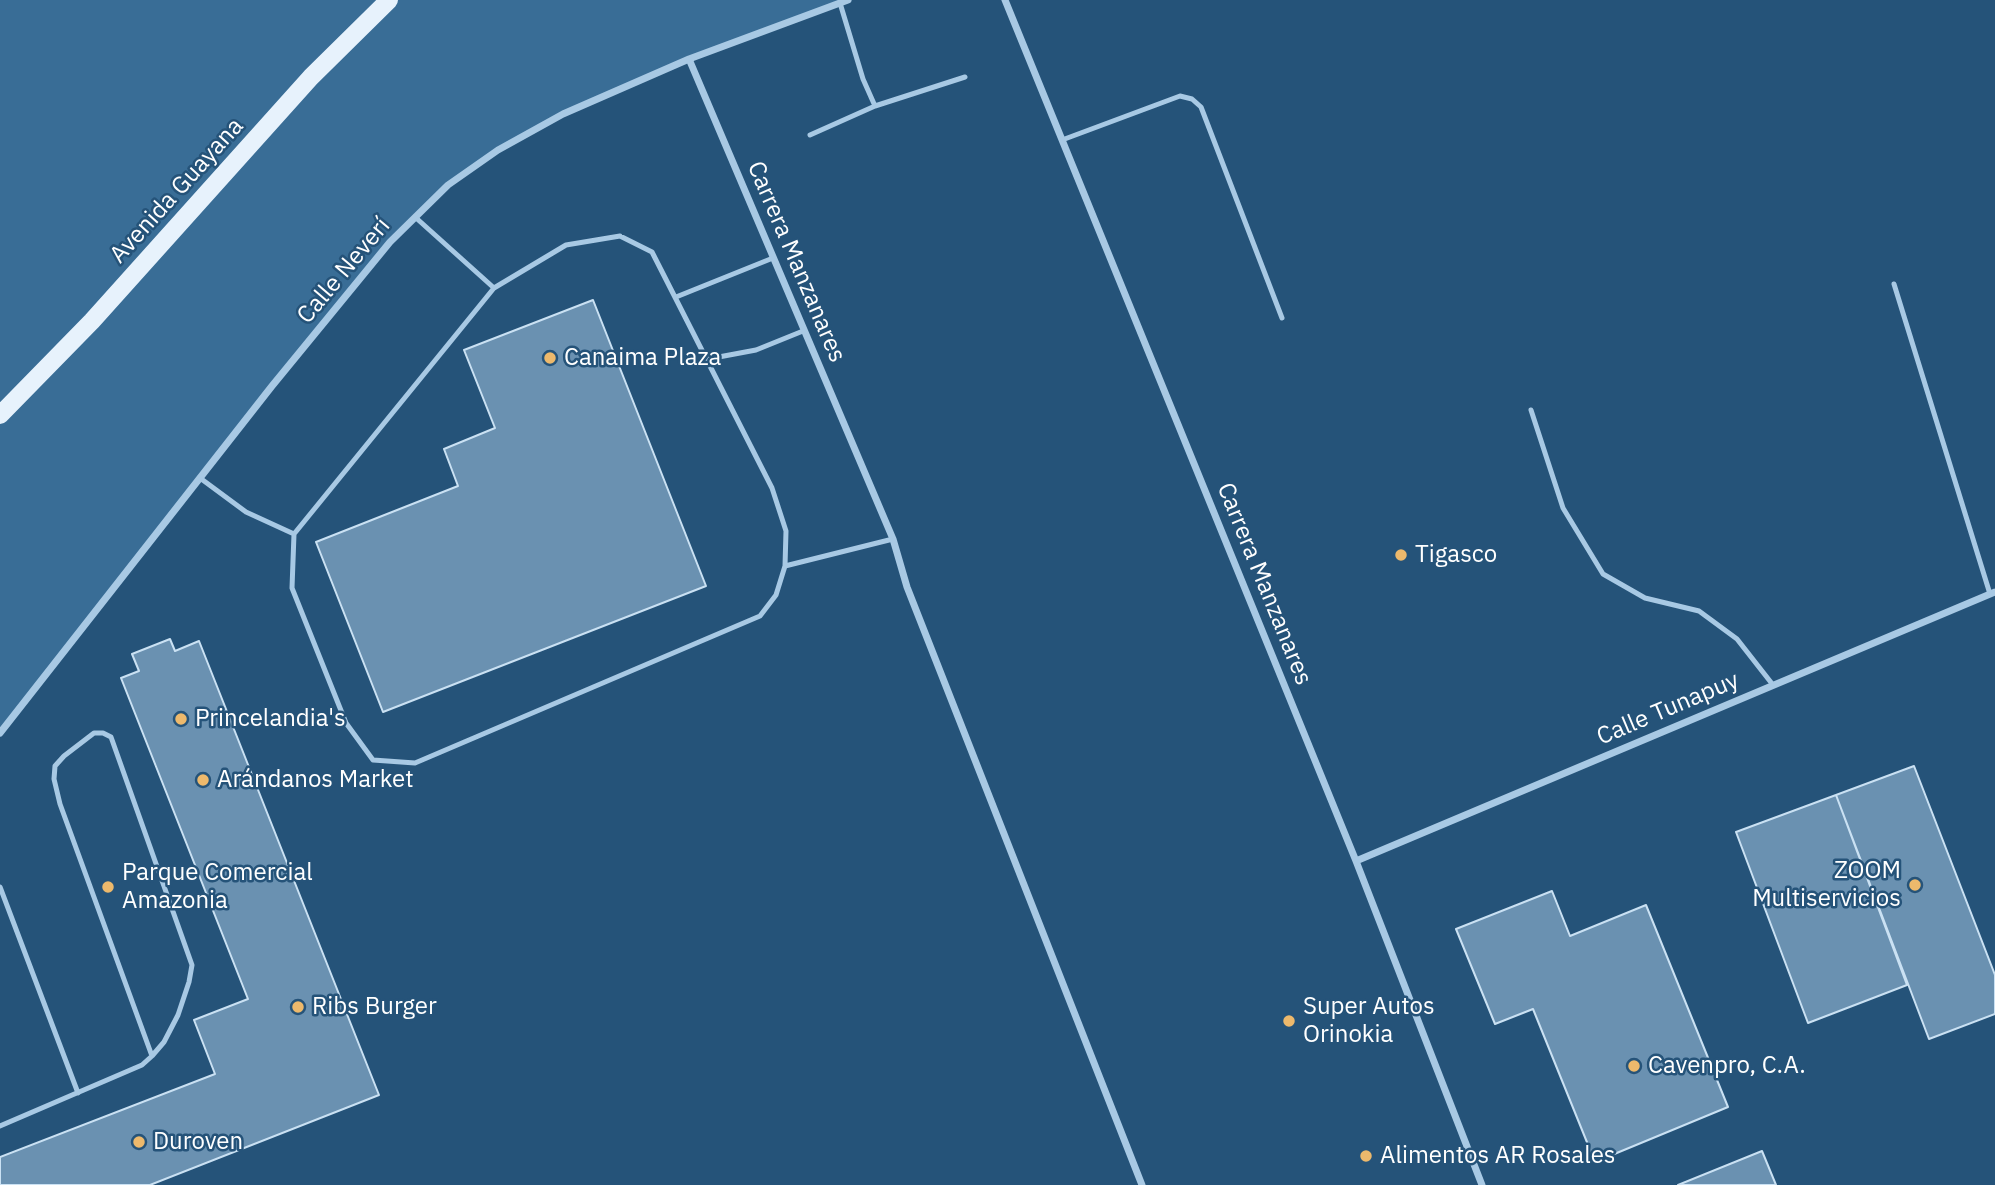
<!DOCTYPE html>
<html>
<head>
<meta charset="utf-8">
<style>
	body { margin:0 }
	canvas { display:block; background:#255379 }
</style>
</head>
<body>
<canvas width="1995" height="1185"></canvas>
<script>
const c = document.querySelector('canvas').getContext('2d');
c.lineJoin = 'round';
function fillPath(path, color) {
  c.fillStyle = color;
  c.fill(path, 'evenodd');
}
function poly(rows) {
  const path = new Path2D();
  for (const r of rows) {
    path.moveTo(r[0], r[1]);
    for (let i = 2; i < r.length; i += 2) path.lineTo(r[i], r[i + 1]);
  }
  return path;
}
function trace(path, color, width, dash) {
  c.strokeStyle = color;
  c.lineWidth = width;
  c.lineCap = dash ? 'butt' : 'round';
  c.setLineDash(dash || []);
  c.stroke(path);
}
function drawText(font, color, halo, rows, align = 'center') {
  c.font = font + ' "IBM Plex Sans",sans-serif';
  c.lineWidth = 5;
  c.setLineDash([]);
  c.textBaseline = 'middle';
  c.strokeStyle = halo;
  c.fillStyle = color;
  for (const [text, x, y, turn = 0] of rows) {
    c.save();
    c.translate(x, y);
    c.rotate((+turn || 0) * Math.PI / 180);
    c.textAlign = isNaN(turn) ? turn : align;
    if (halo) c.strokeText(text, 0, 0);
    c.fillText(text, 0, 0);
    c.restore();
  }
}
fillPath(poly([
	[0,0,852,0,691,59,566,114,500,150,451,185,393,243,274,387,0,737]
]), '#396d96');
const building = poly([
	[593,300,706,586,383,712,316,542,458,486,444,449,495,428,464,350,593,300],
	[170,639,175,651,199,641,379,1095,150,1185,0,1185,0,1157,215,1074,194,1020,248,999,121,678,139,671,132,654,170,639],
	[1914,766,1995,975,1995,1014,1929,1039,1836,795,1914,766],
	[1836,795,1907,985,1808,1023,1736,832,1836,795],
	[1552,891,1570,936,1646,905,1728,1107,1595,1162,1533,1009,1495,1024,1456,929,1552,891],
	[1762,1151,1776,1185,1678,1185,1762,1151]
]);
fillPath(building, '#6a91b1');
trace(building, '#cae1f3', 2);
trace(poly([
	[875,106,965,77],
	[810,135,875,106,863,79,840,3],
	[1062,140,1180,96,1192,99,1201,107,1282,318],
	[415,217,494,288],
	[620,236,652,252,772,488,786,531,785,566,776,595,760,616,415,763,373,760,346,723,292,588,294,534,494,288,566,245,620,236],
	[1894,284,1990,594],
	[676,297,773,258],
	[708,359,756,350,803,331],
	[1531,410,1563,508,1603,574,1645,598,1699,611,1737,639,1773,685],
	[200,478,246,512,294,534],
	[785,566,893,539],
	[0,887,78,1093],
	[0,1126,142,1065,152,1056,164,1042,178,1015,189,982,192,965,111,737,103,733,94,733,64,756,55,766,54,779,60,804,152,1056]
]), '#a8c9e4', 5);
trace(poly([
	[1005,0,1356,861,1482,1185],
	[689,59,893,539,907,587,1142,1185],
	[0,733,272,386,390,242,448,185,498,150,563,114,689,59,848,0],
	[1356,861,1995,592]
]), '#a8c9e4', 7);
trace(poly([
	[0,415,92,321,311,77,389,0]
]), '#e7f2fc', 18);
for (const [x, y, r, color] of [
	[550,358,7,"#edb96c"],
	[1401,555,7,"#edb96c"],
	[181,719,7,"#edb96c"],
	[203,780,7,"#edb96c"],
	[1915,885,7,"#edb96c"],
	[108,887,7,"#edb96c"],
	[298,1007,7,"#edb96c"],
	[1289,1021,7,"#edb96c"],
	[1634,1066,7,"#edb96c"],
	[139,1142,7,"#edb96c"],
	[1366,1156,7,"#edb96c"]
]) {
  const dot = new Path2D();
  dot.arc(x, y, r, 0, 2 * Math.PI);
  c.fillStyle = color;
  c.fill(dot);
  trace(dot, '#255379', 2.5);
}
drawText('24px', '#fff', '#255379', [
	["Avenida Guayana",177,191,-48],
	["Carrera Manzanares",796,262,67],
	["Calle Neverí",344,271,-50],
	["Carrera Manzanares",1264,584,68],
	["Calle Tunapuy",1668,709,-23]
]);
drawText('24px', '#fff', '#255379', [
	["Canaima Plaza",564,358],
	["Tigasco",1415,555],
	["Princelandia's",195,719],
	["Arándanos Market",217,780],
	["ZOOM",1901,871,"right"],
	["Multiservicios",1901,899,"right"],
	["Parque Comercial",122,873],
	["Amazonia",122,901],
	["Ribs Burger",312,1007],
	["Super Autos",1303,1007],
	["Orinokia",1303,1035],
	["Cavenpro, C.A.",1648,1066],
	["Duroven",153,1142],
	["Alimentos AR Rosales",1380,1156]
], 'left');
</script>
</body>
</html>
